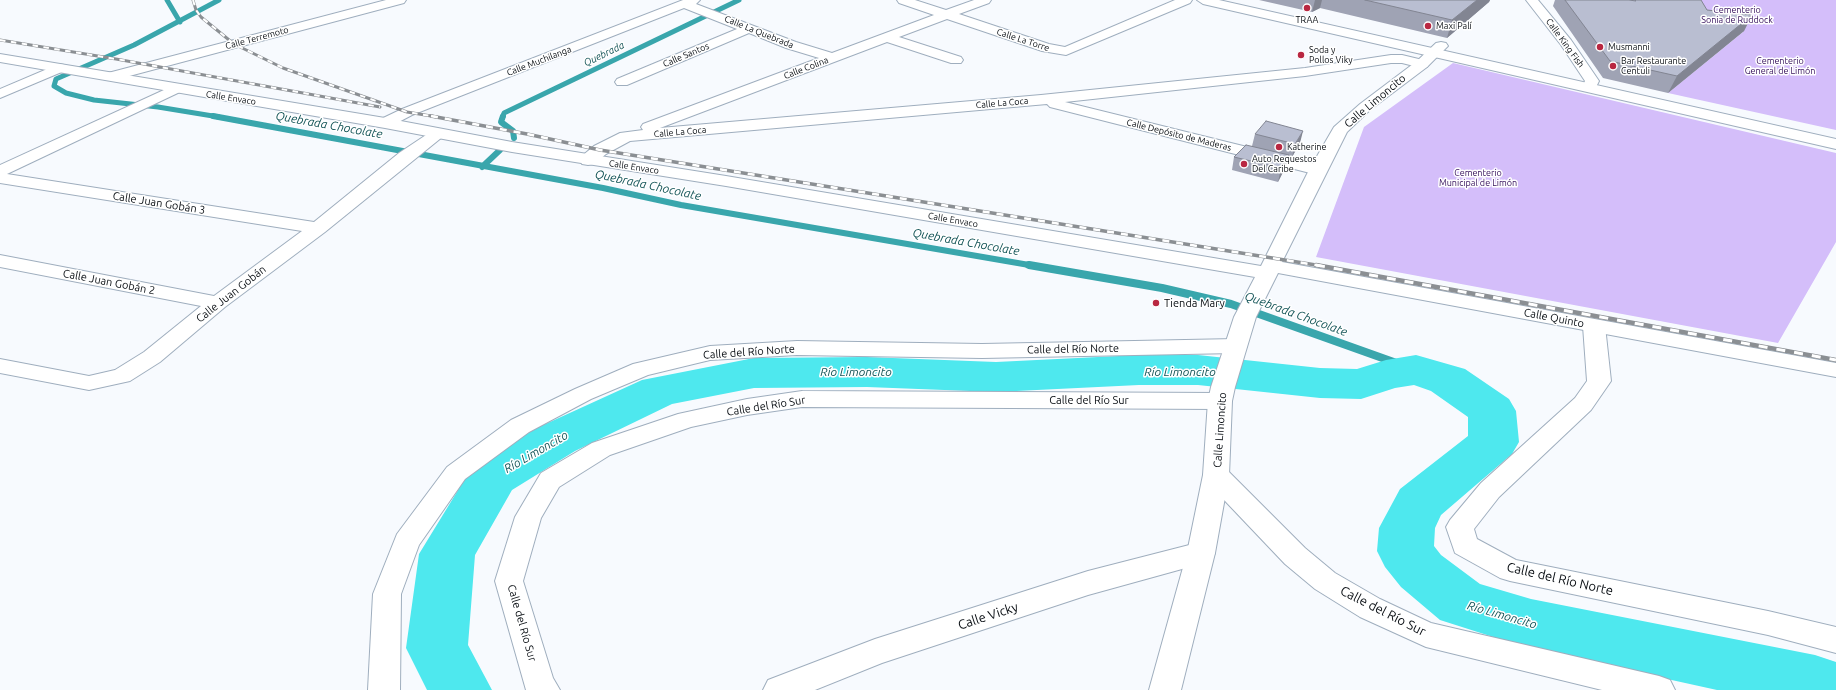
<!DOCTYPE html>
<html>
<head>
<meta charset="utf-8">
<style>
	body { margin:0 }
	canvas { display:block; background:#f7fafe }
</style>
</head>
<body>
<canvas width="1836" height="690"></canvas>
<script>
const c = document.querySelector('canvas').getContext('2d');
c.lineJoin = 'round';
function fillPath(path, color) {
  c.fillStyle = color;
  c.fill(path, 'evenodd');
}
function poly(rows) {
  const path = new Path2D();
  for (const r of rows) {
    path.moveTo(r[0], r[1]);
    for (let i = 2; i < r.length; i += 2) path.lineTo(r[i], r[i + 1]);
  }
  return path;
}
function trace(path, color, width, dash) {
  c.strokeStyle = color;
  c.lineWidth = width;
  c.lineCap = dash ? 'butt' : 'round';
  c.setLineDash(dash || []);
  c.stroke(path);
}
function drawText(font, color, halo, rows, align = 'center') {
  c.font = font + ' Ubuntu,sans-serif';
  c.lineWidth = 3;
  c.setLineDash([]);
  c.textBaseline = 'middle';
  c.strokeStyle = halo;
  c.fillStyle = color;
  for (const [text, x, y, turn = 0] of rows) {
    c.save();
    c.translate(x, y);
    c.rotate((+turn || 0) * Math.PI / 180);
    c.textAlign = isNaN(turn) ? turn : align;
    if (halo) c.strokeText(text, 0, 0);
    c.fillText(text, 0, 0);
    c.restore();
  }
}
fillPath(poly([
	[1700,0,1836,0,1836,130,1668,93,1743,32,1716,28],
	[1453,63,1836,153,1836,242,1778,343,1316,257,1364,127]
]), '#d4befa');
trace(poly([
	[167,0,180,22],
	[219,117,158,107,94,100,66,93,54,86,56,79,134,45,219,0],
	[503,117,504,113,739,0]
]), '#39a6ac', 5);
trace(poly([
	[213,116,603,188,681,205,1035,266],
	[503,116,501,122,513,131,514,138],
	[482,167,500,150]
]), '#39a6ac', 6);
trace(poly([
	[1029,265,1162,288,1231,304,1416,370]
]), '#39a6ac', 8);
fillPath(poly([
	[1139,355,1198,355,1320,368,1357,369,1386,360,1416,355,1465,369,1509,399,1516,411,1519,442,1512,454,1441,515,1435,528,1434,546,1441,555,1480,584,1531,599,1815,655,1836,662,1836,690,1717,690,1531,649,1440,620,1401,587,1385,567,1377,551,1379,528,1400,489,1468,436,1468,417,1431,391,1414,385,1395,388,1361,399,1320,398,1198,385,1139,385,996,392,867,387,754,388,672,404,575,451,512,490,475,555,468,645,492,690,427,690,406,648,419,554,474,464,539,427,642,380,754,358,867,357,996,362,1139,355]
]), '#4ee8ee');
const minor = poly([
	[386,0,406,0,404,3,118,79,108,79,106,76,108,73,386,0],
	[683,0,700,0,696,4,796,42,832,53,934,15,899,3,897,0,915,0,946,10,974,0,991,0,989,3,959,14,1049,44,1065,47,1175,0,1192,0,1190,3,1066,55,1042,51,947,19,899,37,961,57,963,60,961,63,951,63,887,42,660,128,1041,95,1305,68,1391,55,1402,55,1427,61,1429,64,1427,67,1422,68,1402,63,1391,63,1305,76,1065,102,1324,166,1327,170,1324,174,1318,175,1050,107,1047,104,630,141,606,154,594,164,588,165,582,164,580,160,582,156,594,146,620,133,643,130,641,127,643,124,819,58,786,48,749,33,627,85,617,85,615,82,617,79,737,29,684,8,412,115,391,126,379,126,377,123,379,120,402,109,683,0],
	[59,64,64,65,66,68,64,71,0,98,0,89,59,64],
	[177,84,182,85,184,88,182,91,7,174,314,222,399,153,432,131,438,129,444,131,446,134,325,232,225,307,160,362,130,381,89,390,0,373,0,359,89,376,115,370,144,352,201,306,0,267,0,255,214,296,302,231,0,183,0,165,177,84],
	[1594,320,1602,321,1605,326,1611,381,1591,410,1499,497,1474,529,1477,539,1516,560,1768,611,1836,627,1836,653,1768,635,1510,581,1500,578,1455,553,1446,527,1450,520,1481,483,1575,398,1587,381,1583,326,1586,321,1594,320],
	[1236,339,1244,341,1247,346,1244,351,1236,353,982,358,797,355,710,360,648,375,591,399,529,432,465,479,419,545,401,594,400,690,368,690,373,594,397,534,447,467,511,420,575,389,633,364,710,346,797,341,982,344,1236,339],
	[802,391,1220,393,1228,396,1232,401,1228,406,1220,409,802,407,747,415,691,427,610,455,559,487,541,518,523,581,553,678,560,690,526,690,495,581,515,517,541,473,592,443,678,414,747,399,802,391],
	[1216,466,1225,468,1305,548,1335,573,1380,599,1431,623,1659,676,1670,680,1675,690,1602,690,1426,647,1360,617,1315,589,1285,564,1207,482,1203,475,1207,468,1216,466],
	[1201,542,1211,545,1215,553,1211,561,1088,595,882,663,815,690,763,690,768,680,875,639,1088,571,1201,542]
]);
const tertiary = poly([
	[1526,0,1538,0,1571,40,1599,81,1594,91,1584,91,1582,88,1585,81,1561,45,1526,0],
	[1441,42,1446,43,1448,46,1427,67,1370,110,1347,132,1282,262,1836,363,1836,377,1278,273,1256,317,1235,387,1232,401,1229,475,1215,553,1181,690,1149,690,1187,553,1203,475,1208,401,1211,387,1234,317,1255,277,726,186,512,152,385,128,0,62,0,54,385,118,512,142,726,176,1261,266,1309,170,1334,127,1360,104,1417,61,1436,43,1441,42]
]);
const trunk = poly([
	[1197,0,1219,0,1836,139,1836,149,1203,4,1197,0]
]);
trace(minor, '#9faebe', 2);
trace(tertiary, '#9faebe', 2);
trace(trunk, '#9faebe', 2);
fillPath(minor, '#fff');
fillPath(tertiary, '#fff');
fillPath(trunk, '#fff');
const railFar2 = poly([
	[193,0,196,10,201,17,234,44,283,68,407,112,437,117],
	[0,40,116,59,380,107]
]);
const railFar1 = poly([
	[431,116,527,134,600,150,1322,266]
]);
const rail = poly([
	[1316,265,1836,360]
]);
trace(railFar2, '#8b8f93', 3);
trace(railFar1, '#8b8f93', 3.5);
trace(rail, '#8b8f93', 4.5);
trace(railFar2, '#fff', 2, [5.5]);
trace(railFar1, '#fff', 2.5, [7]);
trace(rail, '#fff', 3, [9]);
fillPath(poly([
	[1259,0,1490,0,1489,2,1447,38,1320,8,1312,12],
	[1555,0,1701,0,1707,10,1752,15,1744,31,1668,93,1603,78,1553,6],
	[1255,134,1300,143,1292,157,1288,156,1285,168,1278,182,1232,170,1234,157,1252,146]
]), '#9fa3b4');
fillPath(poly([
	[1315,0,1322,0,1320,8,1312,12],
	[1477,0,1490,0,1489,2,1447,38,1452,20],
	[1752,15,1744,31,1668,93,1677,76],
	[1303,131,1300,143,1292,157,1295,144],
	[1289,155,1285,168,1278,182,1281,168]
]), '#828592');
const building = poly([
	[1365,0,1477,0,1452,20,1365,0],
	[1565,0,1629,0,1636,1,1635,0,1701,0,1707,10,1752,15,1677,76,1610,61,1565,0],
	[1266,121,1303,131,1295,144,1255,134,1266,121],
	[1246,145,1289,155,1281,168,1234,157,1246,145]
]);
fillPath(building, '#b9bed1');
trace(building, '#828592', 1);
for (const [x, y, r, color] of [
	[1307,8,4,"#b92741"],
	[1428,26,4,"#b92741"],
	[1600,47,4,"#b92741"],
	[1301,55,4,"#b92741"],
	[1613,66,4,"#b92741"],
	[1279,147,4,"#b92741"],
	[1244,164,4,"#b92741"],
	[1156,303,4,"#b92741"]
]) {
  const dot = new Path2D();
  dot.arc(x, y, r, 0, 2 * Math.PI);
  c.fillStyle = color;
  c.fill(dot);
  trace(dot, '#fff', 1.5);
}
drawText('9px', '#35105b', '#fff', [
	["Cementerio",1737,10],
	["Sonia de Ruddock",1737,20],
	["Cementerio",1780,61],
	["General de Limón",1780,71],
	["Cementerio",1478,173],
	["Municipal de Limón",1478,183]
]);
drawText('9px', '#080d12', '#fff', [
	["TRAA",1307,20,"center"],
	["Maxi Palí",1436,26],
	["Musmanni",1608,47],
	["Soda y",1309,50],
	["Pollos Viky",1309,60],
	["Bar Restaurante",1621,61],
	["Centuli",1621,71],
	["Katherine",1287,147],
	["Auto Requestos",1252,159],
	["Del Caribe",1252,169]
], 'left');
drawText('9px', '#080d12', '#fff', [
	["Calle La Quebrada",759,32,22],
	["Calle Terremoto",257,38,-15],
	["Calle La Torre",1023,40,18],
	["Calle King Fish",1565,43,54],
	["Calle Santos",686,55,-23],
	["Calle Muchilanga",539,61,-21],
	["Calle Colina",806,68,-21],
	["Calle Envaco",231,98,9],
	["Calle La Coca",1002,103,-5],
	["Calle La Coca",680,132,-5],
	["Calle Depósito de Maderas",1179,135,14],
	["Calle Envaco",634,167,9],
	["Calle Envaco",953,220,10]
]);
drawText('italic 10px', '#135457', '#fff', [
	["Quebrada",604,54,-26]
]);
drawText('11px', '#080d12', '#fff', [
	["Calle Limoncito",1375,101,-40],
	["Calle Juan Gobán 3",159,203,9],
	["Calle Juan Gobán 2",109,282,11],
	["Calle Juan Gobán",231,294,-38],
	["Calle Quinto",1554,318,11],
	["Calle del Río Norte",1073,349,-1],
	["Calle del Río Norte",749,352,-4],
	["Calle del Río Sur",1089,400],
	["Calle del Río Sur",766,406,-9],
	["Calle Limoncito",1220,430,-86],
	["Calle del Río Sur",522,623,74]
]);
drawText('11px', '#080d12', '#fff', [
	["Tienda Mary",1164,303]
], 'left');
drawText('italic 12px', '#135457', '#fff', [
	["Quebrada Chocolate",329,125,10],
	["Quebrada Chocolate",648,185,12],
	["Quebrada Chocolate",966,242,10],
	["Quebrada Chocolate",1296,314,20],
	["Río Limoncito",856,372],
	["Río Limoncito",1180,372],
	["Río Limoncito",536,452,-30],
	["Río Limoncito",1502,615,16]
]);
drawText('13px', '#080d12', '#fff', [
	["Calle del Río Norte",1560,579,13],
	["Calle del Río Sur",1383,611,27],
	["Calle Vicky",988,616,-18]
]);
</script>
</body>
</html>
